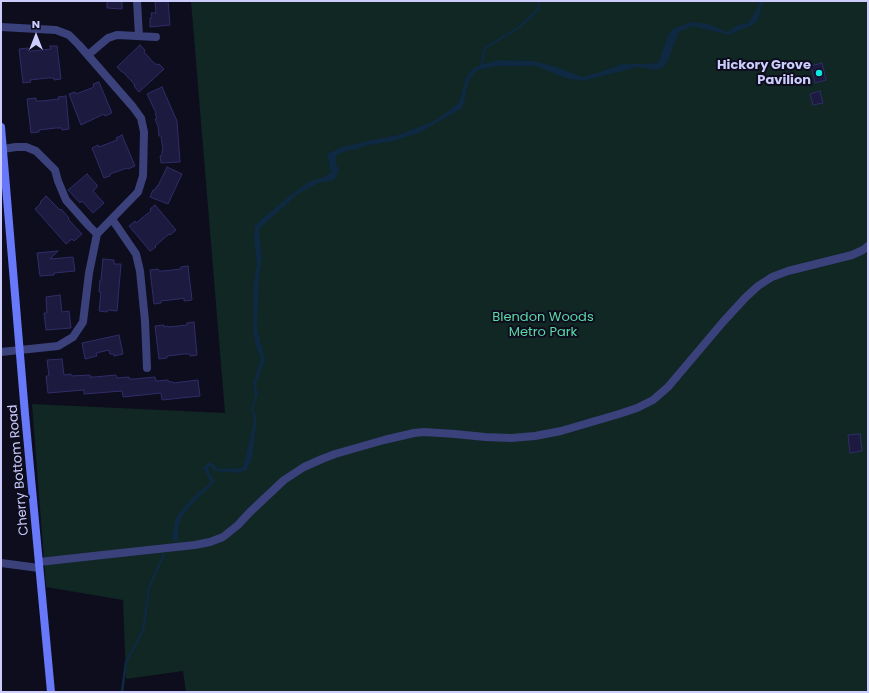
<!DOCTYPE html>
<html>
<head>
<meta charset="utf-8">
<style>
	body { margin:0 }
	#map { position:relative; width:869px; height:693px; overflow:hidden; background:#0d0d1e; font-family:Poppins,sans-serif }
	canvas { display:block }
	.frame { position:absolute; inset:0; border:2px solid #cccdfd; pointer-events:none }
	.north { position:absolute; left:16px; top:16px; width:40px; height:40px; -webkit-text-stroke:3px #0d0d1e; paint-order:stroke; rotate:0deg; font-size:11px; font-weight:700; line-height:16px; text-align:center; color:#cccdfd }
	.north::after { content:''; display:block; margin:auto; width:14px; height:18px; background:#cccdfd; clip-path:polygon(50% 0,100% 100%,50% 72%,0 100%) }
</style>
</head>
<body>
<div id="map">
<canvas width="869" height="693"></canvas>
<div class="frame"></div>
<div class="north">N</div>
</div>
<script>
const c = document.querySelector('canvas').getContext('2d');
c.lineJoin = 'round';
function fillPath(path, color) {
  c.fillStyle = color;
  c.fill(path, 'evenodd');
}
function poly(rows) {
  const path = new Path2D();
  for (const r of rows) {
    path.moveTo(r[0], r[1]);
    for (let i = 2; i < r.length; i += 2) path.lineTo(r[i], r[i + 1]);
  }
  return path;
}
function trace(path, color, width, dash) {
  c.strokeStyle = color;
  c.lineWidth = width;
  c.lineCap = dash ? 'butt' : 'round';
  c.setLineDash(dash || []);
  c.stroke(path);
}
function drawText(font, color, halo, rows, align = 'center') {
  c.font = font + ' Poppins,sans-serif';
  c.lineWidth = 4;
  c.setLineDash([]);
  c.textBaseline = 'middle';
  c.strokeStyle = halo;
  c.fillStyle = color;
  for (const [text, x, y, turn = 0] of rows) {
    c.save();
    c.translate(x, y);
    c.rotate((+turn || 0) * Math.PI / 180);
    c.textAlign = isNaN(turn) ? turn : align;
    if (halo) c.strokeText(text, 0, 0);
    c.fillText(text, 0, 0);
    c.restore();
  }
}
fillPath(poly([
	[191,1,868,1,868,692,186,692,183,671,126,679,123,600,46,587,32,404,225,413]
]), '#102723');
fillPath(poly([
	[760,1,765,1,763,2,758,20,751,26,740,30,729,35,692,26,679,32,669,58,664,67,656,70,638,67,582,81,565,78,536,66,497,66,478,70,471,77,467,87,464,103,461,109,419,133,393,141,358,147,336,155,336,163,339,171,334,180,319,183,298,194,259,229,262,258,259,279,257,328,265,360,256,384,258,394,253,409,256,415,256,426,252,458,247,470,240,473,215,471,210,466,208,469,215,482,194,502,182,516,178,530,178,541,173,541,172,536,176,517,193,497,211,482,203,468,209,462,215,465,217,469,243,468,253,426,253,421,254,418,251,409,255,396,253,383,261,359,256,346,253,331,253,288,257,263,254,240,255,225,288,197,310,181,322,178,331,173,327,154,342,147,372,140,398,135,434,121,459,103,466,77,473,68,483,64,499,60,533,61,557,67,582,77,600,72,623,64,642,64,658,63,668,35,673,29,692,22,708,24,727,32,738,25,748,23,755,13]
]), '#0e2941');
trace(poly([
	[481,67,485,48,518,28,538,10,539,1],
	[352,149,365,145],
	[122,692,126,662,143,631,149,588,164,554]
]), '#0e2941', 2.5);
const building = poly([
	[107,1,122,1,122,9,107,8,107,1],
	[155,1,168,1,170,25,150,27,150,18,152,18,151,13,156,13,155,1],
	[140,45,145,50,144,52,153,62,157,65,159,64,164,69,139,92,134,86,135,85,123,72,122,72,117,67,140,45],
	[50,46,57,46,61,79,54,80,54,78,48,78,30,80,31,82,23,83,19,49,28,48,28,51,32,51,51,49,50,46],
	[822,63,826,80,815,83,811,66,822,63],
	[99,82,112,113,105,116,104,114,81,125,69,94,75,92,76,94,89,89,94,87,93,84,99,82],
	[162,87,177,121,180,162,161,163,160,156,162,155,162,151,163,151,161,136,159,136,158,126,155,119,157,118,155,114,156,113,147,94,162,87],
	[820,91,823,103,813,105,810,94,820,91],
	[66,96,69,129,62,130,62,128,56,128,39,130,39,132,31,133,27,99,36,98,36,101,41,101,59,99,58,97,66,96],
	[122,135,135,166,128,169,127,168,110,174,110,176,104,178,92,148,98,145,99,147,112,142,117,140,116,138,122,135],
	[167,167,182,174,168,204,150,197,153,190,155,190,157,186,158,186,167,167],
	[87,174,97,185,97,187,93,191,104,203,93,213,82,201,80,203,68,190,87,174],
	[46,196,60,210,61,209,69,218,68,219,82,234,74,241,72,239,66,244,35,209,41,203,40,202,46,196],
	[155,205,176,230,170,235,169,234,155,246,156,247,150,251,129,226,135,221,136,223,147,214,151,211,150,209,155,205],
	[58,251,50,259,73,257,75,271,54,273,54,275,40,276,37,253,58,251],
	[103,259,114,260,114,264,121,264,117,311,108,310,107,312,99,311,101,292,99,292,100,280,101,280,103,259],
	[188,266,192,300,184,301,184,298,179,299,161,301,161,303,154,304,150,270,158,269,159,271,163,271,181,269,181,267,188,266],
	[60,295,62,312,69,311,71,328,46,330,44,313,47,313,46,297,60,295],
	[194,322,197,355,190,356,190,354,184,354,167,356,167,358,159,359,155,326,164,325,164,327,168,326,169,327,187,325,187,323,194,322],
	[119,335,123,354,114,356,114,354,110,354,109,350,96,353,97,356,85,359,82,343,119,335],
	[62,359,64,375,71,374,71,376,90,375,90,377,95,377,116,375,117,378,129,377,129,379,134,379,155,377,156,381,168,380,169,382,173,382,173,383,198,380,200,396,162,400,161,393,123,397,122,391,84,394,84,390,48,393,46,376,49,376,47,360,62,359],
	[860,434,862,451,850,453,848,435,860,434]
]);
fillPath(building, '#1c1a3e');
trace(building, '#302d69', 1);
trace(poly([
	[137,1,139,36],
	[1,27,56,30,69,35,79,45,133,107,141,118,144,132,143,176,138,192,97,234,89,273,83,322,73,337,58,346,1,352],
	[88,55,108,38,117,35,156,37],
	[3,149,16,147,26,147,36,151,55,170,58,181,66,200,89,226,97,234],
	[112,219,136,254,140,271,145,321,147,368],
	[39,562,139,551,195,545,210,542,223,537,238,525,250,512,284,480,304,467,322,459,335,454,384,440,414,433,424,432,455,434,485,437,511,438,535,436,561,431,619,414,637,408,653,400,668,387,723,322,745,298,758,286,772,277,788,271,852,255,863,250,868,246],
	[1,563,39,568]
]), '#3a417b', 8);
trace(poly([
	[1,127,25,414,51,692]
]), '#6779f8', 8);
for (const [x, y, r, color] of [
	[819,73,4,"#0aeae0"]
]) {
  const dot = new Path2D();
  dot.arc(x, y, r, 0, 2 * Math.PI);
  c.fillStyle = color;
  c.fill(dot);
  trace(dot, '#0d0d1e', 1.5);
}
drawText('bold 13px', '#cccdfd', '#0d0d1e', [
	["Hickory Grove",811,66],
	["Pavilion",811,81]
], 'right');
drawText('13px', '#5cd9a7', '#0d0d1e', [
	["Blendon Woods",543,318],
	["Metro Park",543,333]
]);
drawText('13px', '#cccdfd', '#0d0d1e', [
	["Cherry Bottom Road",19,470,-95]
]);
</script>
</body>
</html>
